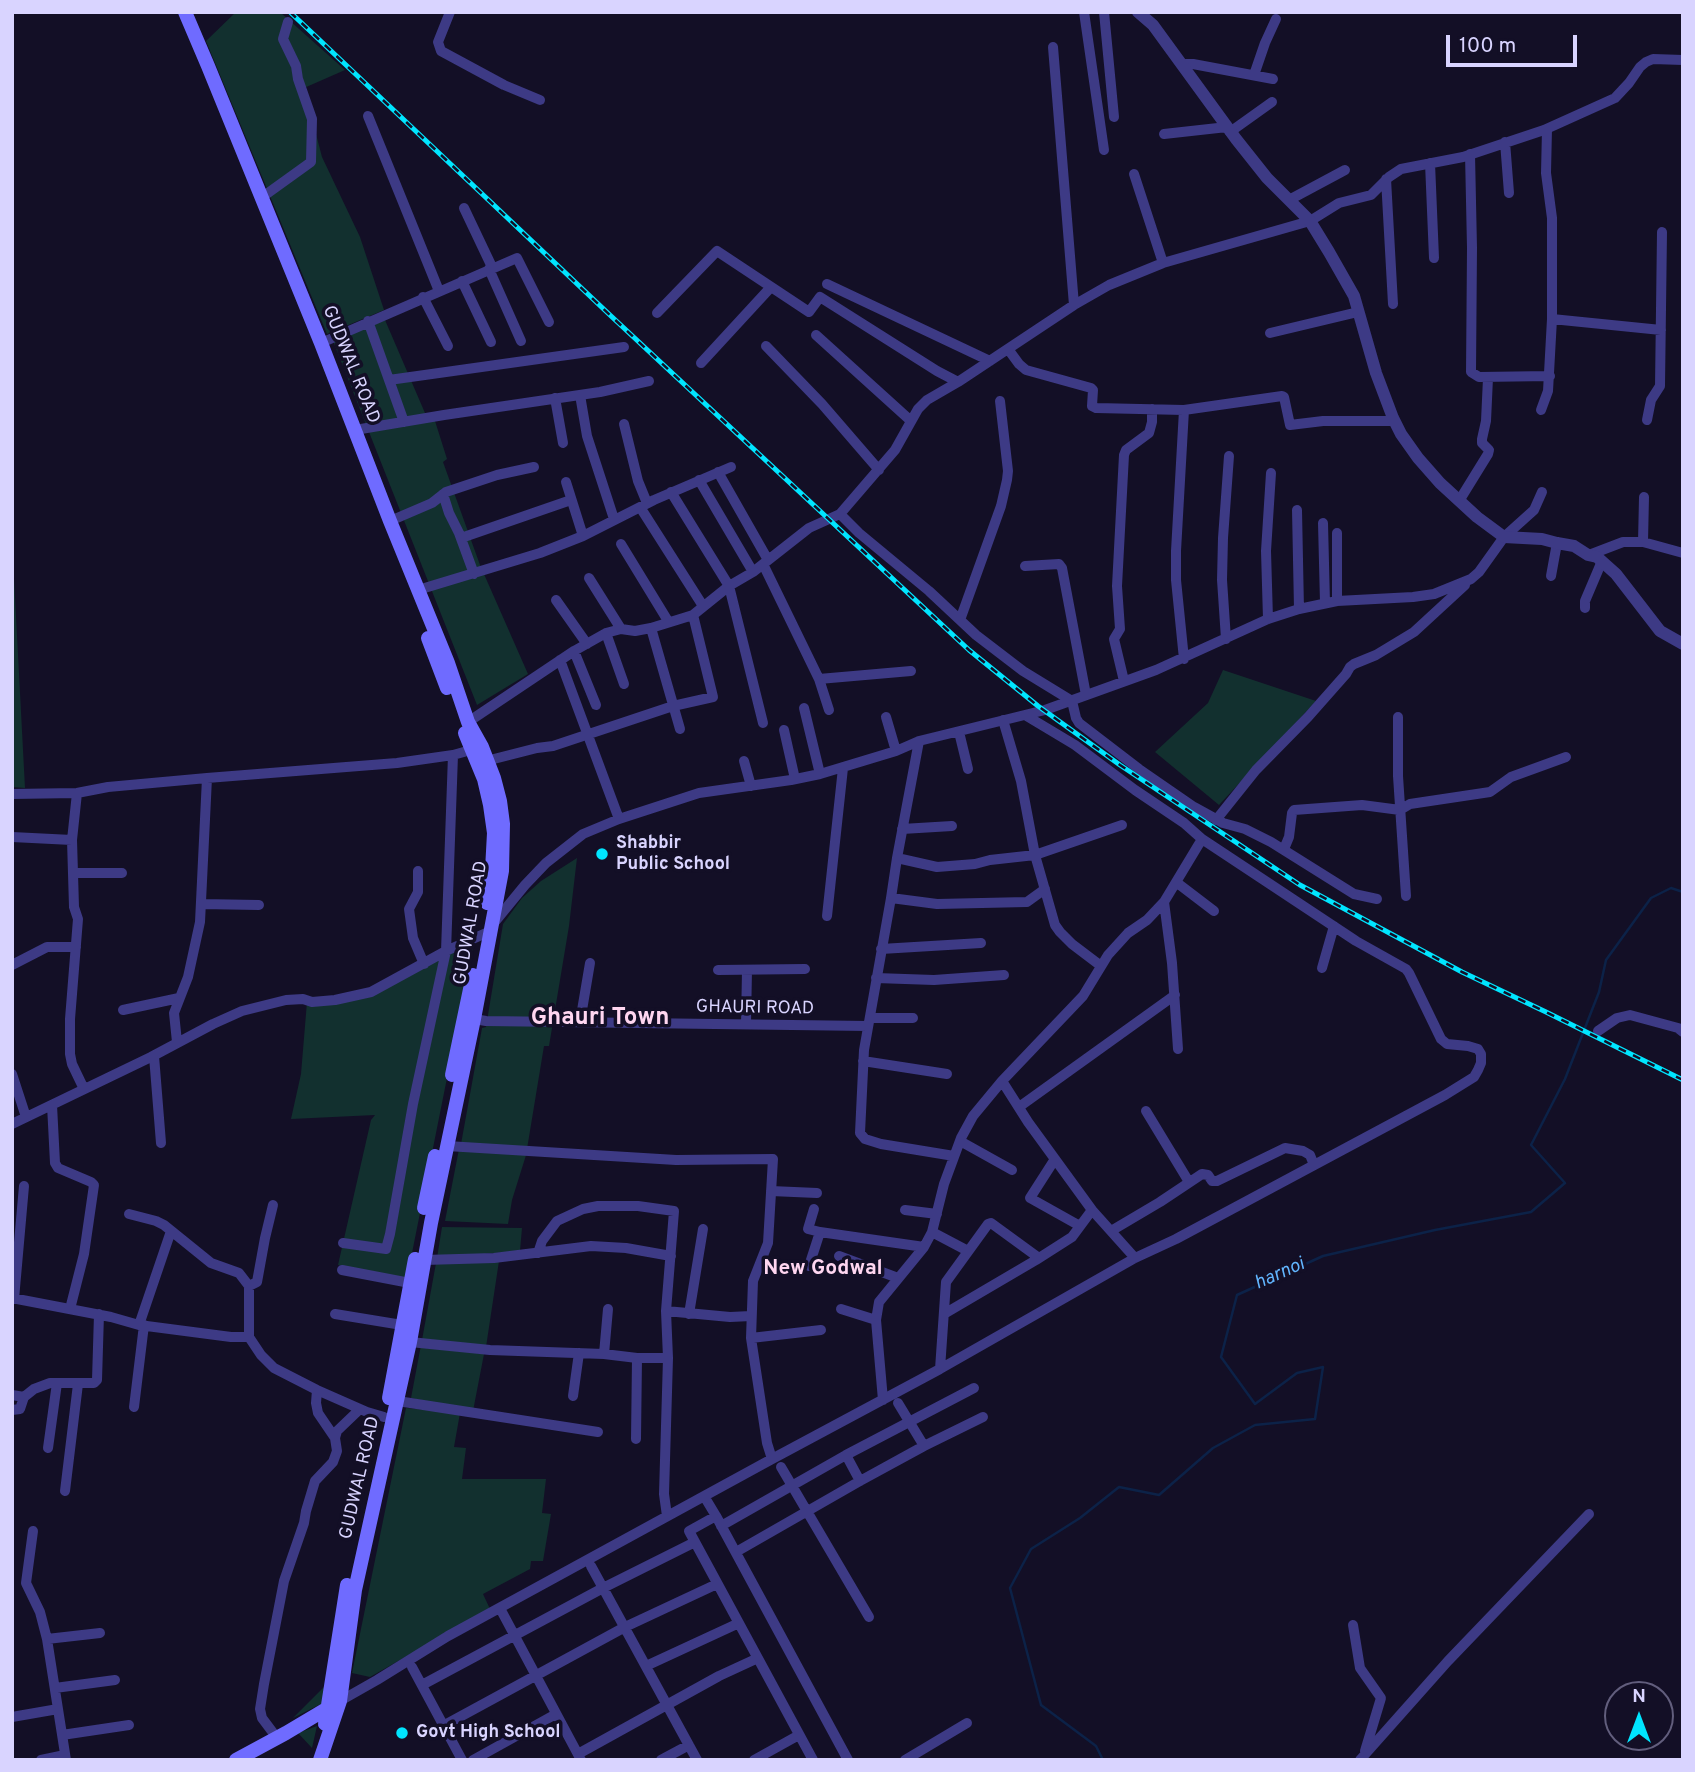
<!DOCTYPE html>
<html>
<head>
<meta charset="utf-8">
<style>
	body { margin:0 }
	#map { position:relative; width:1695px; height:1772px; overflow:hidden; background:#130f26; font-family:Overpass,sans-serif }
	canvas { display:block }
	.frame { position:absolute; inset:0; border:14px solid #d9d4ff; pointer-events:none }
	.north { position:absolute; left:1604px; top:1681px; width:70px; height:70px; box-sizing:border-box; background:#130f26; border:2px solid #625e7d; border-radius:50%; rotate:0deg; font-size:19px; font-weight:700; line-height:28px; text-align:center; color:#d9d4ff }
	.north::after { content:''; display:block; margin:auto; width:24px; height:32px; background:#00e5ff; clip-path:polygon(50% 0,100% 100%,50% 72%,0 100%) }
	.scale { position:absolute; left:1446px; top:35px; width:131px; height:32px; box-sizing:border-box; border:4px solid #d9d4ff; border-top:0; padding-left:9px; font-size:21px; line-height:24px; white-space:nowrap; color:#d9d4ff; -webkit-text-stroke:5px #130f26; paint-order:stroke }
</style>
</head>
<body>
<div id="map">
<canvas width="1695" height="1772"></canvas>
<div class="frame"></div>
<div class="north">N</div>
<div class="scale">100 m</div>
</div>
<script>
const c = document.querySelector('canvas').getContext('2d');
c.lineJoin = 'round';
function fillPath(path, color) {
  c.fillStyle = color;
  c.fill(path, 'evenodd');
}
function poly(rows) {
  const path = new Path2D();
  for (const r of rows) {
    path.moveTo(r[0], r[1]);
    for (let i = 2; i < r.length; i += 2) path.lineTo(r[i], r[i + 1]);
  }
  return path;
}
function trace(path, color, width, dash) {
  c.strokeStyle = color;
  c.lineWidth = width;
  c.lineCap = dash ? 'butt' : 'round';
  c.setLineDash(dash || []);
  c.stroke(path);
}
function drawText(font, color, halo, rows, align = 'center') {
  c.font = font + ' Overpass,sans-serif';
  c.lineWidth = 7;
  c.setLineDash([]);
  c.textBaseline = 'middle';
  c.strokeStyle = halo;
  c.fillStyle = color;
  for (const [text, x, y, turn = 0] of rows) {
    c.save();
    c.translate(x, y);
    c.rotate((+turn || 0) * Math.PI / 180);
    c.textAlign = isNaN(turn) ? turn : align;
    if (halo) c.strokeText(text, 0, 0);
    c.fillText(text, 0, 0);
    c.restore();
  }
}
fillPath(poly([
	[236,12,280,12,345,70,304,88,322,157,360,237,384,310,327,334,206,41],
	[385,320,428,420,435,421,447,459,443,462,480,565,528,674,477,705,333,341],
	[12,540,25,788,12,787],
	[1223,670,1316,701,1219,805,1155,752,1208,703],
	[577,858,569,926,549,1046,544,1046,527,1149,461,1144,482,1028,486,1027,503,924,522,898,541,881],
	[474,943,407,1278,402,1279,338,1265,371,1120,375,1115,291,1119,301,1074,307,1002,372,992,422,965],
	[459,1149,527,1152,512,1200,508,1224,445,1221],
	[442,1227,522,1228,520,1251,437,1258],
	[499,1261,486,1347,422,1340,436,1263],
	[421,1345,484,1354,473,1411,411,1398],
	[406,1408,460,1413,454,1447,466,1448,462,1479,546,1479,542,1513,551,1514,543,1561,531,1561,530,1569,483,1594,490,1609,370,1677,352,1673],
	[325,1686,323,1703,293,1718],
	[317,1726,312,1748,298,1733]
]), '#12302f');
trace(poly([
	[1103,1760,1096,1746,1041,1705,1010,1588,1031,1549,1080,1518,1119,1487,1159,1495,1213,1448,1255,1425,1315,1419,1323,1367,1297,1373,1255,1404,1221,1357,1237,1295,1323,1256,1435,1230,1531,1212,1565,1183,1531,1145,1565,1079,1599,992,1606,960,1651,898,1671,888,1683,892]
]), '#0c2248', 2.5);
trace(poly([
	[450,12,438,42,441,51,504,85,540,100],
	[1084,12,1104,150],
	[1104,12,1114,117],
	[1053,47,1074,305],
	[1182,64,1193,64,1273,79],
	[1254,75,1265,43,1276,19],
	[368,116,439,291],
	[1230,132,1272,102],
	[1164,134,1227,127],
	[1505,142,1509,193],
	[1470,154,1472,248,1471,372,1479,377,1550,376],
	[1430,163,1434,258],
	[1134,174,1163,263],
	[1386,179,1393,304],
	[261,198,311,162,312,119,298,79,296,66,283,39,288,22],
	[1289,200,1345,170],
	[464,208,492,267],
	[489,269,521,341],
	[462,281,491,342],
	[827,284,990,361],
	[423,297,448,346],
	[657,313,717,251,809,312,820,297,937,371,958,382],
	[1552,319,1661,330],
	[368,321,404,422],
	[1270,333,1358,312],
	[816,335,911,421],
	[321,343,517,258,549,322],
	[766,346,822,404,879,470],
	[1008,349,1019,364,1026,370,1091,388,1093,390,1092,406,1096,408,1184,410,1282,396,1284,397,1290,425,1323,421,1394,421],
	[701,363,771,287],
	[389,380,624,347],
	[580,395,587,436,614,519],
	[555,398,563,443],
	[1184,410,1176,551,1176,580,1184,659],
	[1541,410,1548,391,1552,319,1552,218,1546,173,1547,129],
	[1647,420,1651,400,1660,386,1662,232],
	[624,424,638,481,647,503],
	[355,430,444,415,600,392,649,381],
	[718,472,768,560],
	[699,480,753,572],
	[566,482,583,536],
	[671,492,729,586,763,723],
	[443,494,449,513,459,533,474,574],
	[1459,501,1488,454,1489,450,1482,443,1482,439,1486,421,1488,378],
	[640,507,703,606],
	[1297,510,1299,609],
	[840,514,859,533,929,591,976,635,1023,671,1072,701,1076,718,1079,723,1139,769,1194,807,1223,823,1245,829,1271,842,1354,894,1377,899],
	[390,521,432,503,446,492,497,475,534,467],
	[1323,523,1325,603],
	[1337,533,1337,601],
	[461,538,571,500],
	[1643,542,1644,497],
	[621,544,668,621],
	[1589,555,1623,542,1643,542,1683,553],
	[763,564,819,679,829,710],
	[1025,566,1059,564,1062,568,1086,695],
	[1551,576,1557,543],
	[589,578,621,629],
	[418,590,540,553,583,536,654,500,731,467],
	[556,600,587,644],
	[1585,608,1585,601,1602,561],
	[1268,619,1266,551,1271,473],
	[960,620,1001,506,1007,480,1008,471,1000,401],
	[651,628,680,729],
	[606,633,624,684],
	[1226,639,1222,580,1223,538,1229,456],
	[574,651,596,705],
	[560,660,619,819],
	[819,679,911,671],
	[1124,681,1114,639,1120,629,1117,586,1124,455,1126,450,1149,433,1152,422,1152,409],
	[804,708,820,774],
	[886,717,896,751],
	[1398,717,1398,776,1406,896],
	[1003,720,1021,781,1035,855,1055,925,1060,932,1072,944,1101,966],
	[468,722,574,651,606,633,621,629,635,631,651,628,693,615,729,586,753,572,809,528,840,514,895,450,918,409,927,400,958,382,1074,305,1109,285,1163,263,1310,221,1339,203,1371,195,1389,177,1401,169,1463,157,1544,130,1615,98,1629,83,1640,67,1646,62,1653,59,1683,60],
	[784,730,795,779],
	[959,732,968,769],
	[919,741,897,858,891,898,864,1050,860,1133,865,1139,881,1144,954,1156],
	[486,761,537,748,553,746,673,706,713,697,693,615],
	[744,761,751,786],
	[77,793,72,840,74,907,78,919,70,1019,70,1054,72,1064,84,1089],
	[12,794,77,793,108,787,207,778,397,763,453,755,478,748],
	[1216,820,1256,770,1308,717,1346,674,1350,667,1354,664,1376,655,1414,632,1465,585],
	[902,829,952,826],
	[12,837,72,840],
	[1284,849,1289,837,1292,813,1294,810,1362,805,1400,810,1410,804,1490,792,1511,777,1566,757],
	[897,858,937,867,975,864,990,860,1035,855,1122,825],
	[418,871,418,892,409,909,413,938,424,964],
	[74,873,122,873],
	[1176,882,1214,911],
	[891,898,937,904,1027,902,1045,889],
	[1164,902,1172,963,1178,1049],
	[201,904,259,905],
	[827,916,843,768],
	[493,924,525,885,546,863,583,834,619,819,699,793,791,780,820,774,896,751,919,741,1045,710,1156,670,1268,619,1299,609,1337,601,1413,597,1434,594,1471,579,1479,572,1504,537,1534,510,1542,492],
	[881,949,981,943],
	[12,965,47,947,76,947],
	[1322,968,1334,926],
	[718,970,805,969],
	[876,978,934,980,1004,975],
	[123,1010,179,998],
	[870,1018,913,1018],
	[474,1019,486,1021,868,1026],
	[580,1022,590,963],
	[746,1024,747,970],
	[1598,1031,1617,1018,1630,1015,1678,1028,1683,1032],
	[177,1042,174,1013,188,977,200,922,207,778],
	[154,1056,161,1143],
	[863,1061,947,1074],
	[12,1074,26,1117],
	[52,1105,55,1163,58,1168,91,1182,94,1185,84,1254,70,1309],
	[1019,1107,1175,995],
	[1146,1111,1189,1182],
	[12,1124,151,1057,213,1024,242,1011,286,1000,303,999,312,1002,335,1000,371,992,446,951,486,933,490,934],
	[960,1141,1012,1170],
	[447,1146,676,1160,773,1159,768,1243,753,1281,751,1338,767,1443,772,1459],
	[1055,1159,1030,1198,1080,1226],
	[771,1191,817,1193],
	[814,1209,808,1229,820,1232],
	[905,1210,937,1214],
	[129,1214,156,1221,164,1225,211,1263,239,1273,249,1286],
	[1111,1231,1160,1202,1202,1174,1208,1175,1212,1181,1217,1181,1285,1148,1303,1151,1310,1155,1314,1165],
	[932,1232,968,1251],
	[343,1243,386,1249,390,1234,413,1104,446,951,453,755],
	[538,1253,542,1241,557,1221,583,1209,598,1206,638,1206,674,1211,666,1311,668,1358,664,1494,667,1516],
	[839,1256,898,1278],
	[1135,1258,1092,1210,1028,1122,1002,1081,1083,996,1108,955,1128,933,1147,920,1164,902,1202,839],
	[424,1260,494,1258,591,1246,626,1248,671,1256],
	[809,1266,820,1232,924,1247],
	[342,1270,410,1283],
	[12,1298,111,1317,139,1325,231,1337,249,1337,261,1355,274,1368,317,1390,367,1412,384,1417],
	[14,1299,24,1186],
	[841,1309,876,1320],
	[666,1311,730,1317,751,1316],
	[335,1314,402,1325],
	[689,1314,703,1229],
	[944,1314,1036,1260,1072,1237,1092,1210],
	[139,1325,171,1231],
	[249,1337,249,1286,257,1282,265,1238,273,1205],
	[751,1338,821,1330],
	[410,1342,490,1350,604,1354,608,1309],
	[604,1354,637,1358,668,1358],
	[940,1369,946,1282,988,1224,991,1223,1039,1258],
	[12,1395,24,1397,34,1389,50,1383,94,1383,97,1380,99,1314],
	[573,1396,579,1353],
	[391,1400,598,1432],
	[883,1400,876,1320,879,1302,924,1247,932,1232,944,1184,961,1138,973,1116,1002,1081],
	[898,1403,924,1446],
	[134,1407,144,1325],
	[12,1410,20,1409,24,1397],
	[335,1438,337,1431,360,1409],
	[636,1439,637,1358],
	[48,1448,57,1383],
	[846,1455,860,1481],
	[781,1467,869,1617],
	[65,1491,78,1384],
	[704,1496,716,1516],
	[721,1526,846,1455,974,1388],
	[33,1531,26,1583,40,1612,47,1639,66,1760],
	[736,1552,860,1481,924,1446,983,1417],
	[591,1566,697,1760],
	[502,1612,581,1760],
	[1353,1625,1360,1668,1381,1698,1365,1751],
	[47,1639,100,1633],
	[646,1666,739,1623],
	[412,1667,462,1760],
	[422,1685,603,1588,695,1542],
	[55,1688,115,1680],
	[340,1701,377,1680,448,1636,772,1459,940,1369,1135,1258,1176,1239,1445,1095,1474,1077,1478,1070,1481,1063,1481,1054,1478,1049,1468,1046,1447,1044,1441,1039,1409,973,1406,969,1356,941,1202,839,1184,823,1135,790,1075,745,1025,715],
	[12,1717,58,1709],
	[443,1726,625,1627,717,1584],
	[62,1735,129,1725],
	[277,1738,262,1718,260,1709,264,1684,284,1581,304,1523,306,1511,315,1481,333,1462,337,1451,335,1438,318,1413,316,1403,317,1390],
	[578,1754,719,1676,758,1658],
	[41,1760,65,1755],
	[473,1760,556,1714],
	[661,1760,689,1745],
	[754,1760,799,1735],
	[813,1760,689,1531,716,1516,848,1760],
	[905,1760,967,1723],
	[1360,1760,1448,1661,1589,1514]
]), '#3d3a85', 10);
trace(poly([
	[1138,12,1153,25,1236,139,1267,178,1310,221,1329,252,1354,296,1376,373,1393,418,1401,434,1418,458,1440,483,1477,517,1504,537,1542,539,1557,543,1574,546,1588,555,1597,557,1616,574,1660,631,1683,644]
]), '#3d3a85', 12);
trace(poly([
	[185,12,208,66,321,343,390,521,448,663,468,722,482,747,494,778,500,801,503,824,502,871,474,1019,431,1223,410,1342,355,1590,340,1701,320,1760],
	[428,638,447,688],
	[465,733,484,779,490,805,494,833,492,870,487,903],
	[452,1075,473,975],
	[424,1208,435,1156],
	[389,1398,415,1259],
	[325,1724,347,1585],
	[236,1760,286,1733,333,1705]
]), '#6f6bff', 14);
const rail = poly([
	[290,12,611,316,969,650,1038,706,1120,765,1300,885,1462,972,1546,1012,1683,1080]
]);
trace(rail, '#00e5ff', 5);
trace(rail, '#130f26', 2.5, [8]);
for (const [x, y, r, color] of [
	[602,854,7,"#00e5ff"],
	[402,1733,7,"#00e5ff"]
]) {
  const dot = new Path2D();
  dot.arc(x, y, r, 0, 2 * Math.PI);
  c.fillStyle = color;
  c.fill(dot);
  trace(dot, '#130f26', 2.5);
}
drawText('18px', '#d9d4ff', '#130f26', [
	["GUDWAL ROAD",350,365,68],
	["GUDWAL ROAD",472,923,-80],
	["GHAURI ROAD",755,1009,1],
	["GUDWAL ROAD",361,1478,-77]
]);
drawText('bold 18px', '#d9d4ff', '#130f26', [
	["Shabbir",616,844],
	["Public School",616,865],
	["Govt High School",416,1733]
], 'left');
drawText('italic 19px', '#62b6ff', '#130f26', [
	["harnoi",1280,1275,-24]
]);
drawText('bold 21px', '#ffd6f0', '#130f26', [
	["New Godwal",823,1270]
]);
drawText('bold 24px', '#ffd6f0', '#130f26', [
	["Ghauri Town",600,1019]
]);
</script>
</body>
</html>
